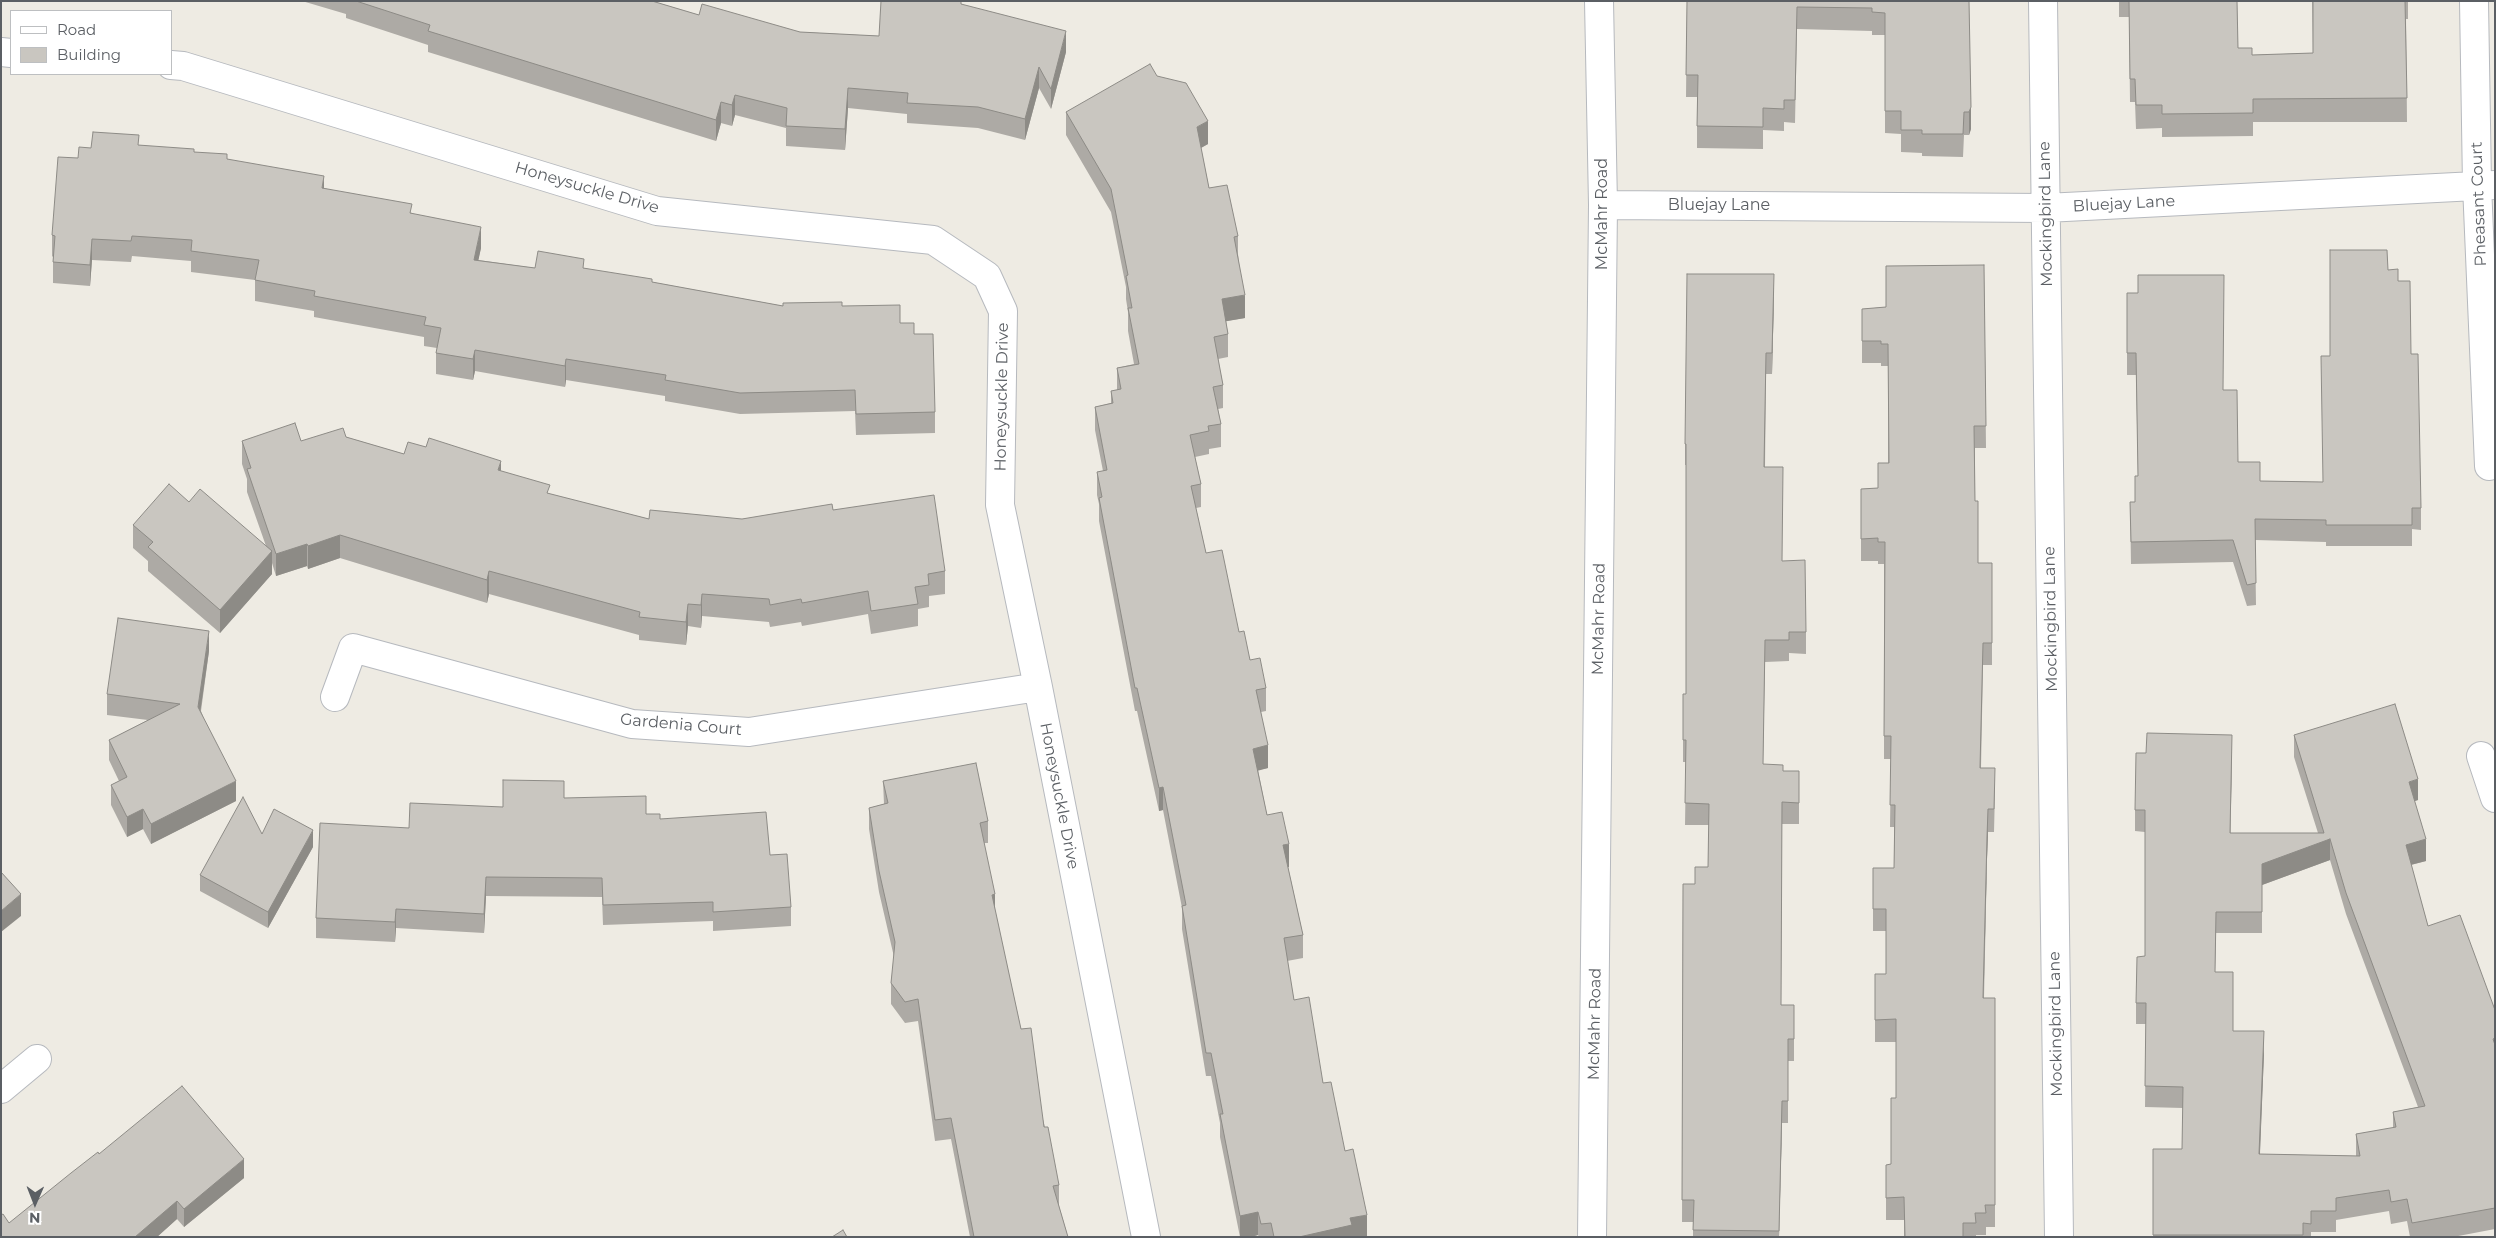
<!DOCTYPE html>
<html>
<head>
<meta charset="utf-8">
<style>
	body { margin:0 }
	#map { position:relative; width:2496px; height:1238px; overflow:hidden; background:#eeebe3; font-family:Montserrat,sans-serif }
	canvas { display:block }
	.frame { position:absolute; inset:0; border:2px solid #5b5f64; pointer-events:none }
	.legend { position:absolute; left:10px; top:10px; width:162px; height:65px; box-sizing:border-box; background:#fff; border:1px solid #bdbfc1; margin:0; padding:6px 9px; list-style:none; font-size:15px; color:#5b5f64 }
	.legend li { display:flex; align-items:center; gap:10px; height:25px }
	.legend b { width:25px; border:1px solid #bdbfc1 }
	.north { position:absolute; left:10px; top:1178px; width:50px; height:50px; -webkit-text-stroke:4px #fff; paint-order:stroke; rotate:181deg; font-size:14px; font-weight:700; line-height:20px; text-align:center; color:#5b5f64 }
	.north::after { content:''; display:block; margin:auto; width:18px; height:22px; background:#5b5f64; clip-path:polygon(50% 0,100% 100%,50% 72%,0 100%) }
</style>
</head>
<body>
<div id="map">
<canvas width="2496" height="1238"></canvas>
<div class="frame"></div>
<ul class="legend">
<li><b style="height:6px;background:#fff"></b>Road</li>
<li><b style="height:14px;background:#c9c6c0"></b>Building</li>
</ul>
<div class="north">N</div>
</div>
<script>
const c = document.querySelector('canvas').getContext('2d');
c.lineJoin = 'round';
function poly(rows) {
  const path = new Path2D();
  for (const r of rows) {
    path.moveTo(r[0], r[1]);
    for (let i = 2; i < r.length; i += 2) path.lineTo(r[i], r[i + 1]);
  }
  return path;
}
function trace(path, color, width, dash) {
  c.strokeStyle = color;
  c.lineWidth = width;
  c.lineCap = dash ? 'butt' : 'round';
  c.setLineDash(dash || []);
  c.stroke(path);
}
function fillPath(path, color) {
  c.fillStyle = color;
  c.fill(path, 'evenodd');
}
function drawText(font, color, halo, rows, align = 'center') {
  c.font = font + ' Montserrat,sans-serif';
  c.lineWidth = 4;
  c.setLineDash([]);
  c.textBaseline = 'middle';
  c.strokeStyle = halo;
  c.fillStyle = color;
  for (const [text, x, y, turn = 0] of rows) {
    c.save();
    c.translate(x, y);
    c.rotate((+turn || 0) * Math.PI / 180);
    c.textAlign = isNaN(turn) ? turn : align;
    if (halo) c.strokeText(text, 0, 0);
    c.fillText(text, 0, 0);
    c.restore();
  }
}
const minor = poly([
	[2043,1,2059,1237],
	[2474,1,2477,185,2489,466],
	[1,52,11,53],
	[171,65,183,66,657,211,933,240,987,276,1003,311,1000,505,1038,687,1146,1237],
	[1603,205,2046,208,2495,185],
	[335,697,353,648,632,724,749,732,1038,687],
	[2481,756,2495,798],
	[1,1089,37,1059],
	[1592,1237,1603,205,1599,1]
]);
trace(minor, '#b6b9be', 30);
trace(minor, '#fff', 28);
fillPath(poly([
	[302,1,652,1,699,15,800,32,879,36,961,4,1066,52,1051,109,1039,88,1025,140,978,128,907,123,907,114,848,108,845,150,786,146,786,128,735,115,732,126,721,123,716,141,428,52,428,45,346,18,346,14],
	[1687,1,1969,1,1971,129,1969,135,1964,135,1963,157,1922,156,1922,153,1901,152,1901,134,1885,133,1885,35,1872,35,1872,31,1797,29,1795,123,1784,122,1784,131,1763,130,1763,149,1697,148,1697,97,1686,97],
	[2119,1,2237,1,2238,48,2252,55,2313,53,2312,1,2408,1,2408,19,2406,19,2407,122,2253,122,2253,136,2162,137,2162,128,2136,129,2135,102,2130,102,2129,17,2119,17],
	[1157,76,1208,144,1201,148,1209,188,1238,236,1238,254,1245,318,1226,321,1228,334,1228,357,1218,359,1223,385,1223,408,1218,409,1221,424,1221,447,1209,449,1209,454,1195,457,1201,484,1201,507,1196,508,1206,553,1250,660,1266,688,1266,711,1261,712,1268,768,1258,770,1267,815,1289,867,1288,867,1303,935,1303,958,1287,961,1294,1000,1323,1083,1345,1151,1367,1237,1259,1237,1258,1235,1251,1237,1240,1237,1220,1137,1220,1123,1211,1076,1206,1076,1182,929,1182,908,1163,810,1159,811,1137,711,1135,711,1099,521,1099,504,1097,495,1097,472,1103,471,1095,430,1095,407,1111,403,1111,391,1117,390,1117,368,1134,364,1128,331,1128,312,1126,299,1126,287,1111,212,1066,135,1066,112],
	[139,145,194,152,227,159,324,188,412,213,481,248,478,260,535,268,584,268,652,282,783,306,842,306,900,323,914,334,935,412,935,433,856,435,855,411,740,414,665,401,665,396,566,380,565,387,475,371,473,380,436,374,436,353,437,348,424,346,424,337,314,317,314,311,255,301,255,280,191,272,191,261,132,256,131,262,92,260,90,286,53,283,53,257,52,256,52,235,78,158],
	[1984,265,1986,448,1975,448,1975,501,1978,563,1992,563,1992,665,1983,665,1981,768,1995,791,1994,832,1988,832,1987,859,1984,998,1995,998,1995,1227,1986,1227,1986,1235,1976,1235,1976,1237,1904,1237,1904,1220,1886,1220,1886,1165,1891,1164,1896,1098,1896,1042,1875,1042,1875,1020,1886,974,1886,931,1873,931,1873,868,1894,868,1894,827,1890,827,1891,759,1884,759,1884,564,1878,564,1878,561,1861,561,1861,489,1878,488,1888,463,1888,366,1881,366,1881,363,1862,363,1862,309,1886,307],
	[2388,270,2398,281,2411,354,2421,508,2421,530,2412,529,2412,546,2326,546,2326,542,2255,540,2256,605,2247,606,2233,562,2131,564,2130,502,2135,502,2135,476,2138,476,2136,375,2127,375,2127,293,2223,390,2238,462,2260,481,2323,482,2330,356],
	[1774,296,1772,374,1766,374,1765,467,1782,561,1806,632,1806,654,1789,653,1789,661,1765,662,1763,764,1783,771,1799,771,1799,824,1782,824,1781,1005,1794,1005,1794,1061,1788,1061,1788,1123,1782,1123,1779,1237,1693,1237,1693,1222,1682,1222,1683,884,1695,884,1708,867,1709,825,1685,825,1686,762,1683,762,1683,740,1686,694,1686,465,1685,465,1685,444],
	[346,437,404,454,501,471,550,494,649,519,742,519,833,510,945,571,945,594,929,596,929,607,918,609,918,626,871,634,868,614,802,626,801,622,770,627,769,622,702,616,701,628,688,626,686,645,639,640,639,635,489,594,487,603,340,558,308,569,307,566,276,576,272,563,272,574,220,633,148,571,148,561,133,548,133,525,189,502,266,546,247,492,247,479,242,464,242,441,301,441],
	[209,651,201,711,236,801,151,844,143,829,127,837,111,805,111,785,119,781,109,760,109,740,148,720,107,715,107,694],
	[2294,735,2418,800,2414,801,2426,861,2411,865,2428,926,2495,1010,2495,1229,2453,1237,2410,1237,2407,1221,2391,1224,2389,1211,2336,1220,2336,1232,2311,1232,2311,1237,2153,1237,2153,1149,2182,1149,2183,1108,2145,1107,2146,1024,2136,1024,2136,1003,2145,956,2145,832,2135,831,2135,810,2232,756,2230,833,2318,833,2294,757],
	[2330,860,2346,914,2418,1107,2393,1112,2393,1128,2356,1134,2356,1156,2260,1154,2264,1053,2233,1031,2215,972,2216,933,2262,933,2262,885],
	[883,781,988,821,988,843,984,843,995,911,1021,1029,1059,1185,1059,1206,1068,1237,970,1237,951,1139,935,1141,918,1021,905,1023,891,1004,891,983,894,957,879,892,869,829,869,808,884,804],
	[564,798,646,814,770,855,791,907,791,926,713,931,713,921,603,925,602,897,486,896,484,933,396,928,395,942,316,938,316,918,409,828,503,807],
	[262,834,313,847,268,928,200,891,200,875],
	[99,1154,244,1178,184,1227,177,1219,157,1237,1,1237]
]), '#adaaa5');
fillPath(poly([
	[1066,31,1066,52,1051,109,1051,89],
	[1039,67,1039,88,1025,140,1025,119],
	[848,88,848,108,845,150,845,129],
	[735,95,735,115,732,126,732,105],
	[721,102,721,123,716,141,716,120],
	[1971,107,1971,129,1969,135,1969,112],
	[1208,121,1208,144,1197,150,1197,127],
	[324,176,324,197,322,188],
	[481,227,481,248,474,281,474,260],
	[92,239,92,260,90,286,90,265],
	[1774,274,1774,296,1772,374,1772,353],
	[1245,295,1245,318,1222,322,1222,299],
	[475,350,475,371,473,380,473,359],
	[566,359,566,380,565,387,565,366],
	[501,461,501,484,498,470],
	[340,535,340,558,308,569,308,546],
	[307,544,307,566,276,576,276,554],
	[272,551,272,574,220,633,220,610],
	[489,571,489,594,487,603,487,580],
	[702,594,702,616,701,628,701,605],
	[688,604,688,626,686,645,686,622],
	[209,631,209,651,198,727,198,707],
	[2232,735,2232,756,2230,854,2230,833],
	[1268,745,1268,768,1253,772,1253,749],
	[2418,779,2418,800,2409,803,2409,782],
	[236,781,236,801,151,844,151,824],
	[1163,787,1163,810,1159,811,1159,788],
	[143,809,143,829,127,837,127,817],
	[1988,809,1988,832,1987,859,1983,1020,1987,837],
	[313,830,313,847,268,928,268,912],
	[2330,839,2330,860,2262,885,2262,933,2262,864],
	[2426,839,2426,861,2406,866,2406,845],
	[1289,844,1289,867,1283,868,1283,845],
	[486,877,486,896,484,933,484,914],
	[21,894,21,916,1,932,1,911],
	[995,894,995,916,992,895],
	[396,909,396,928,395,942,395,922],
	[2264,1031,2264,1053,2259,1175,2259,1154],
	[1782,1101,1782,1123,1779,1237,1779,1231],
	[244,1159,244,1178,184,1227,184,1209],
	[177,1201,177,1219,157,1237,135,1237],
	[1258,1212,1258,1235,1251,1237,1240,1237,1240,1216],
	[1367,1215,1367,1237,1299,1237,1350,1218]
]), '#8d8b86');
const building = poly([
	[356,1,652,1,699,15,702,4,800,32,879,36,881,1,961,1,961,4,1066,31,1051,89,1039,67,1025,119,978,107,907,103,908,93,848,88,845,129,786,126,787,108,735,95,732,105,721,102,716,120,428,31,430,25,356,1],
	[1687,1,1969,1,1971,107,1969,112,1964,112,1963,134,1922,134,1922,130,1901,130,1901,111,1885,111,1885,13,1872,12,1872,8,1797,7,1795,100,1784,100,1784,109,1763,108,1763,127,1697,126,1698,75,1686,75,1687,1],
	[2129,1,2237,1,2238,48,2252,48,2252,55,2313,53,2313,1,2405,1,2407,98,2253,99,2253,113,2162,114,2162,105,2136,105,2135,79,2130,79,2129,1],
	[1150,64,1157,76,1186,83,1208,121,1197,127,1209,188,1227,185,1238,236,1234,237,1245,295,1222,299,1228,334,1214,337,1223,385,1213,387,1221,424,1208,426,1209,431,1190,435,1201,484,1191,486,1206,553,1222,550,1239,632,1244,631,1250,660,1260,658,1266,688,1256,690,1268,745,1253,749,1267,815,1282,812,1289,844,1283,845,1303,935,1284,938,1294,1000,1309,997,1323,1083,1331,1082,1345,1151,1353,1149,1367,1215,1350,1218,1352,1225,1299,1237,1274,1237,1271,1223,1261,1224,1258,1212,1240,1216,1220,1114,1223,1114,1211,1053,1206,1053,1182,906,1186,905,1163,787,1159,788,1137,688,1135,688,1099,498,1102,497,1097,472,1107,470,1095,407,1113,403,1111,391,1121,389,1117,368,1139,364,1128,308,1132,308,1126,276,1128,275,1111,189,1066,112,1150,64],
	[93,132,139,135,138,145,194,149,194,152,227,154,227,159,324,176,322,188,412,204,410,213,481,227,474,260,535,268,538,251,584,259,583,268,652,279,652,282,783,306,783,303,842,302,842,306,900,305,900,323,914,323,914,334,933,334,935,412,856,414,855,390,740,393,665,380,666,375,566,359,565,366,475,350,473,359,436,353,441,328,424,325,426,317,314,296,315,291,255,280,259,260,191,251,192,240,132,236,131,241,92,239,90,265,53,262,55,236,52,235,58,157,78,158,79,147,91,148,93,132],
	[2330,250,2387,250,2388,270,2398,269,2398,281,2410,281,2411,354,2418,354,2421,508,2412,508,2412,525,2326,525,2326,520,2255,519,2256,583,2247,585,2233,540,2131,542,2130,502,2135,502,2135,476,2138,476,2136,353,2127,353,2127,293,2138,293,2138,275,2224,275,2223,390,2237,390,2238,462,2260,462,2260,481,2323,482,2321,356,2330,356,2330,250],
	[1984,265,1986,426,1974,426,1975,501,1978,501,1978,563,1992,563,1992,643,1983,643,1980,768,1995,768,1994,809,1988,809,1987,837,1983,998,1995,998,1995,1205,1985,1205,1986,1213,1975,1213,1976,1223,1963,1223,1963,1237,1905,1237,1904,1197,1886,1198,1886,1165,1891,1164,1891,1098,1896,1098,1896,1019,1875,1020,1875,974,1886,974,1886,909,1873,909,1873,868,1894,868,1895,805,1890,805,1891,736,1884,736,1885,542,1878,542,1878,538,1861,539,1861,489,1878,488,1878,463,1889,463,1888,344,1881,344,1881,341,1862,341,1862,309,1886,307,1886,266,1984,265],
	[1687,274,1774,274,1772,353,1766,353,1764,467,1783,467,1782,561,1805,560,1806,632,1789,632,1789,640,1765,640,1763,764,1783,765,1783,771,1799,771,1799,803,1782,802,1781,1005,1794,1005,1794,1039,1788,1039,1788,1101,1782,1101,1779,1231,1693,1230,1694,1200,1682,1200,1683,884,1695,884,1695,867,1708,867,1709,804,1685,803,1686,740,1683,740,1683,694,1686,694,1686,444,1685,444,1687,274],
	[295,423,301,441,343,428,346,437,404,454,408,442,426,447,429,438,501,461,498,470,550,485,547,493,649,519,650,510,742,519,832,504,833,510,934,495,945,571,928,574,929,585,915,587,918,604,871,611,868,591,802,603,801,599,770,605,769,599,702,594,701,605,688,604,686,622,639,617,640,612,489,571,487,580,340,535,308,546,307,544,276,554,247,469,251,468,242,441,295,423],
	[169,484,189,502,200,489,272,551,220,610,148,547,153,542,133,525,169,484],
	[118,618,209,631,198,707,236,781,151,824,143,809,127,817,111,785,127,777,109,740,180,704,107,694,118,618],
	[2395,704,2418,779,2409,782,2426,839,2406,845,2428,926,2460,915,2495,1010,2495,1038,2493,1039,2495,1045,2495,1208,2412,1223,2407,1199,2391,1202,2389,1190,2336,1198,2336,1211,2311,1211,2311,1224,2303,1223,2303,1235,2153,1235,2153,1149,2182,1149,2183,1087,2145,1086,2146,1003,2136,1003,2137,957,2145,956,2145,810,2135,810,2136,753,2146,753,2147,733,2232,735,2230,833,2324,833,2294,735,2395,704],
	[2330,839,2346,893,2425,1106,2393,1112,2396,1127,2356,1134,2360,1156,2259,1154,2264,1031,2233,1031,2233,972,2215,972,2216,912,2262,912,2262,864,2330,839],
	[976,763,988,821,980,823,995,894,992,895,1021,1029,1031,1028,1044,1127,1048,1127,1059,1185,1053,1186,1068,1237,974,1237,951,1118,935,1120,918,999,905,1002,891,983,895,942,879,871,869,808,888,803,883,781,976,763],
	[503,780,564,781,564,798,646,796,646,814,660,814,660,819,766,812,770,855,787,854,791,907,713,912,713,902,603,905,602,878,486,877,484,914,396,909,395,922,316,918,320,823,409,828,410,803,503,807,503,780],
	[243,797,262,834,274,809,313,830,268,912,200,875,243,797],
	[1,872,21,894,1,911,1,872],
	[182,1086,244,1159,184,1209,177,1201,135,1237,1,1237,1,1215,3,1214,9,1223,71,1173,98,1152,99,1154,182,1086],
	[843,1230,847,1237,832,1237,843,1230]
]);
fillPath(building, '#c9c6c0');
trace(building, '#8d8b86', 1);
drawText('16px', '#5b5f64', '#fff', [
	["Honeysuckle Drive",587,188,16],
	["Bluejay Lane",2124,204,-3],
	["Pheasant Court",2479,204,-92],
	["Bluejay Lane",1719,205],
	["McMahr Road",1602,214,-90],
	["Mockingbird Lane",2046,214,-91],
	["Honeysuckle Drive",1002,397,-89],
	["McMahr Road",1599,619,-89],
	["Mockingbird Lane",2051,619,-91],
	["Gardenia Court",681,725,5],
	["Honeysuckle Drive",1059,796,79],
	["McMahr Road",1595,1024,-89],
	["Mockingbird Lane",2056,1024,-91]
]);
</script>
</body>
</html>
